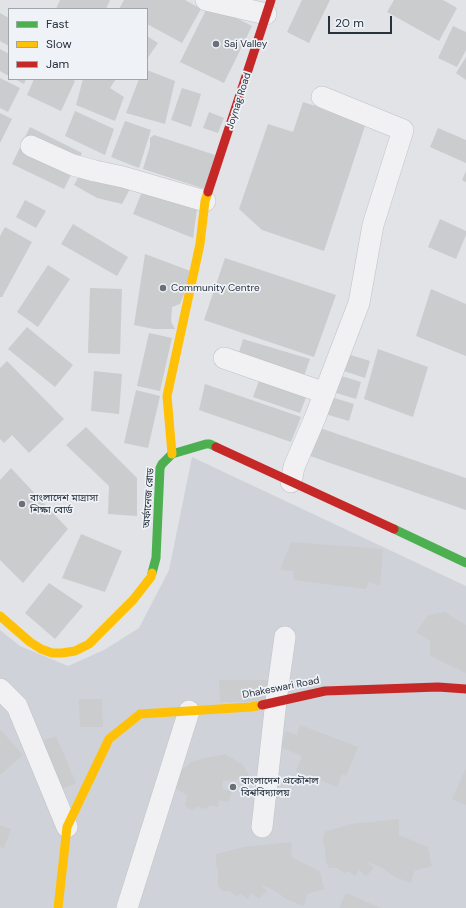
<!DOCTYPE html>
<html>
<head>
<meta charset="utf-8">
<style>
	body { margin:0 }
	#map { position:relative; width:466px; height:908px; overflow:hidden; background:#e1e3e6; font-family:"DM Sans",sans-serif }
	canvas { display:block }
	.legend { position:absolute; left:8px; top:8px; width:140px; height:72px; box-sizing:border-box; background:#eff2f6; border:1px solid #9fa5ad; margin:0; padding:5px 7px; list-style:none; font-size:12px; color:#28323f }
	.legend li { display:flex; align-items:center; gap:8px; height:20px }
	.legend b { width:20px; border:1px solid #9fa5ad }
	.scale { position:absolute; left:328px; top:16px; width:64px; height:18px; box-sizing:border-box; border:2px solid #28323f; border-top:0; padding-left:5px; font-size:12px; line-height:14px; white-space:nowrap; color:#28323f; -webkit-text-stroke:3px #eff2f6; paint-order:stroke }
</style>
</head>
<body>
<div id="map">
<canvas width="466" height="908"></canvas>
<ul class="legend">
<li><b style="height:5px;background:#4caf50"></b>Fast</li>
<li><b style="height:5px;background:#ffc107"></b>Slow</li>
<li><b style="height:5px;background:#c62828"></b>Jam</li>
</ul>
<div class="scale">20 m</div>
</div>
<script>
const c = document.querySelector('canvas').getContext('2d');
c.lineJoin = 'round';
function fillPath(path, color) {
  c.fillStyle = color;
  c.fill(path, 'evenodd');
}
function poly(rows) {
  const path = new Path2D();
  for (const r of rows) {
    path.moveTo(r[0], r[1]);
    for (let i = 2; i < r.length; i += 2) path.lineTo(r[i], r[i + 1]);
  }
  return path;
}
function trace(path, color, width, dash) {
  c.strokeStyle = color;
  c.lineWidth = width;
  c.lineCap = dash ? 'butt' : 'round';
  c.setLineDash(dash || []);
  c.stroke(path);
}
function drawText(font, color, halo, rows, align = 'center') {
  c.font = font + ' "DM Sans","Noto Sans Bengali",sans-serif';
  c.lineWidth = 3.5;
  c.setLineDash([]);
  c.textBaseline = 'middle';
  c.strokeStyle = halo;
  c.fillStyle = color;
  for (const [text, x, y, turn = 0] of rows) {
    c.save();
    c.translate(x, y);
    c.rotate((+turn || 0) * Math.PI / 180);
    c.textAlign = isNaN(turn) ? turn : align;
    if (halo) c.strokeText(text, 0, 0);
    c.fillText(text, 0, 0);
    c.restore();
  }
}
fillPath(poly([
	[192,457,466,586,466,908,0,908,0,630,20,646,68,666,104,650,139,628,169,570]
]), '#cfd3d9');
fillPath(poly([
	[60,0,110,0,106,9,56,9],
	[124,0,185,0,201,9,182,43,147,24,147,9,119,9],
	[302,0,330,0,309,43,287,32],
	[394,0,443,0,457,8,439,41,387,12],
	[209,4,252,26,224,83,180,62],
	[0,13,9,18,9,46,0,41],
	[453,26,466,32,466,50,457,67,438,58],
	[147,36,158,43,147,59],
	[0,49,9,54,9,76,0,71],
	[466,57,466,80,456,73],
	[147,70,175,81,165,124,126,113,139,79,147,79],
	[0,78,20,88,8,112,0,108],
	[15,79,26,79,24,84],
	[34,79,71,79,75,81,61,111,27,95],
	[83,79,116,79,110,88,124,97,115,121,76,105],
	[182,88,201,94,191,127,171,120],
	[303,102,366,123,324,251,262,230,239,209,268,124,293,132],
	[75,111,114,129,105,155,65,136],
	[209,112,224,118,218,133,203,128],
	[0,113,12,119,0,143],
	[125,121,151,130,139,168,111,157],
	[30,127,82,153,64,189,12,164],
	[438,128,466,140,466,163,430,147],
	[154,135,215,155,205,189,143,169,150,146,150,138],
	[89,158,124,172,132,185,122,204,97,198,74,185],
	[466,171,466,182,462,180],
	[143,189,197,209,193,238,133,214],
	[25,200,46,211,36,228,16,217],
	[440,219,466,231,466,235,456,259,428,247],
	[73,224,128,257,117,276,61,244],
	[5,227,32,242,2,297,0,297,0,236],
	[145,254,193,272,180,304,172,307,171,322,175,329,154,329,134,325],
	[225,258,336,295,314,357,204,320],
	[48,265,70,279,38,327,17,312],
	[90,288,122,289,120,354,88,353],
	[431,289,466,304,466,356,416,336],
	[27,327,73,365,55,387,8,349],
	[149,333,172,338,160,391,137,386],
	[243,339,310,359,303,379,237,359],
	[378,349,428,367,413,417,364,399],
	[344,353,370,361,365,378,338,369],
	[7,361,64,419,29,453,12,435,4,443,0,439,0,368],
	[94,371,122,374,119,414,91,411],
	[335,374,361,382,356,399,330,391],
	[260,378,307,395,300,413,253,397],
	[205,384,301,417,291,442,199,410],
	[136,390,160,396,148,448,124,443],
	[328,396,354,404,349,421,322,413],
	[86,427,137,478,137,516,108,514,109,486,66,445],
	[320,428,466,478,466,510,310,456],
	[11,468,68,529,23,583,0,560,0,480],
	[81,534,122,551,105,592,62,578],
	[291,542,383,549,380,586,369,582,365,589,294,580,293,571,280,570],
	[49,583,83,606,55,639,25,613],
	[445,612,466,625,466,673,430,656,430,641,416,632,428,615],
	[219,680,269,680,269,702,220,702],
	[79,699,102,699,103,727,80,727],
	[300,725,358,747,346,776,342,774,337,787,296,771,302,756,280,747,286,731,297,735],
	[0,729,23,755,0,775],
	[56,736,76,783,61,789,42,741],
	[225,754,242,764,251,779,223,781,222,788,232,792,228,802,219,800,218,807,210,805,206,809,198,807,191,810,185,806,187,795,173,787,171,779,193,761],
	[466,768,466,805,452,799],
	[399,819,399,835,428,847,432,866,414,871,411,883,395,877,382,868,367,861,374,868,366,876,359,870,355,876,349,871,344,873,337,868,329,868,326,862,325,850,323,840,324,832,351,824],
	[0,825,11,829,4,848,0,847],
	[291,842,292,858,320,871,324,889,307,894,304,906,288,900,275,891,260,884,267,891,259,899,251,893,248,899,241,894,236,896,230,891,222,891,218,885,218,873,216,863,216,854,244,847],
	[346,893,381,908,339,908]
]), '#caccce');
const street = poly([
	[206,0,266,14],
	[31,146,73,165,95,171,123,177,205,201],
	[224,358,325,393],
	[291,482,294,467,315,418,359,303,373,225,403,130,322,97],
	[0,689,17,706,67,827],
	[262,827,276,701,285,637],
	[127,908,189,711]
]);
trace(street, '#bfc1c4', 22);
trace(street, '#f1f1f3', 21);
trace(poly([
	[394,529,466,563],
	[152,573,156,558,160,468,162,464,172,454,206,444,210,444,216,447]
]), '#4caf50', 9);
trace(poly([
	[172,454,167,396,200,244,205,201,208,192],
	[0,616,30,642,41,649,52,653,62,653,75,651,89,644,133,600,151,577,152,573],
	[58,908,67,827,109,739,140,714,251,707,262,705]
]), '#ffc107', 9);
trace(poly([
	[208,192,271,0],
	[216,447,394,529],
	[262,705,325,691,438,687,466,689]
]), '#c62828', 9);
for (const [x, y, r, color] of [
	[216,44,4,"#697079"],
	[163,288,4,"#697079"],
	[22,504,4,"#697079"],
	[233,787,4,"#697079"]
]) {
  const dot = new Path2D();
  dot.arc(x, y, r, 0, 2 * Math.PI);
  c.fillStyle = color;
  c.fill(dot);
  trace(dot, '#eff2f6', 1.5);
}
drawText('10px', '#28323f', '#eff2f6', [
	["Saj Valley",224,44],
	["Community Centre",171,288],
	["বাংলাদেশ মাদ্রাসা",30,498],
	["শিক্ষা বোর্ড",30,510],
	["বাংলাদেশ প্রকৌশল",241,781],
	["বিশ্ববিদ্যালয়",241,793]
], 'left');
drawText('10px', '#28323f', '#eff2f6', [
	["Joynag Road",239,101,-72],
	["অর্ফানেজ রোড",149,498,-86],
	["Dhakeswari Road",281,688,-11]
]);
</script>
</body>
</html>
